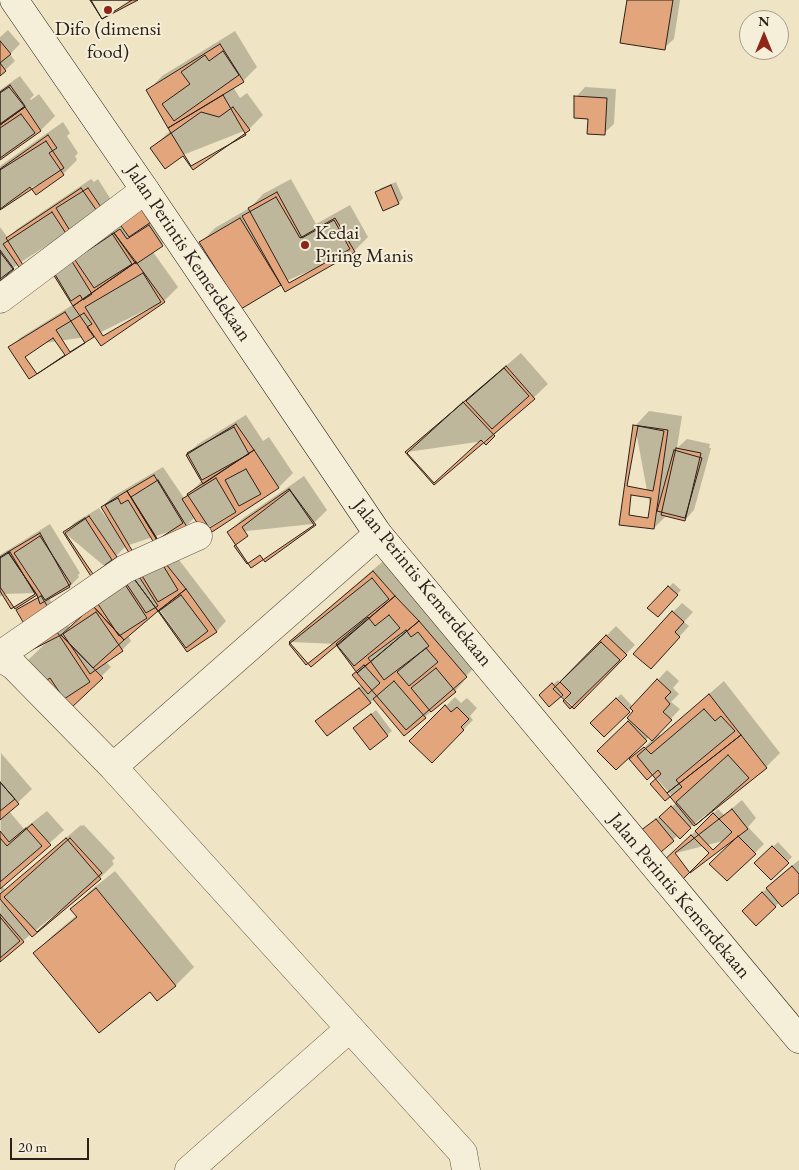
<!DOCTYPE html>
<html>
<head>
<meta charset="utf-8">
<style>
	body { margin:0 }
	#map { position:relative; width:799px; height:1170px; overflow:hidden; background:#efe5c4; font-family:"EB Garamond",serif }
	canvas { display:block }
	.north { position:absolute; left:739px; top:10px; width:50px; height:50px; box-sizing:border-box; background:#f5eed9; border:1px solid #a59c8c; border-radius:50%; rotate:0deg; font-size:14px; font-weight:700; line-height:20px; text-align:center; color:#2c2019 }
	.north::after { content:''; display:block; margin:auto; width:18px; height:22px; background:#8f2418; clip-path:polygon(50% 0,100% 100%,50% 72%,0 100%) }
	.scale { position:absolute; left:10px; top:1138px; width:79px; height:22px; box-sizing:border-box; border:2px solid #2c2019; border-top:0; padding-left:6px; font-size:15px; line-height:18px; white-space:nowrap; color:#2c2019; -webkit-text-stroke:4px #f5eed9; paint-order:stroke }
</style>
</head>
<body>
<div id="map">
<canvas width="799" height="1170"></canvas>
<div class="north">N</div>
<div class="scale">20 m</div>
</div>
<script>
const c = document.querySelector('canvas').getContext('2d');
c.lineJoin = 'round';
function fillPath(path, color) {
  c.fillStyle = color;
  c.fill(path, 'evenodd');
}
function poly(rows) {
  const path = new Path2D();
  for (const r of rows) {
    path.moveTo(r[0], r[1]);
    for (let i = 2; i < r.length; i += 2) path.lineTo(r[i], r[i + 1]);
  }
  return path;
}
function trace(path, color, width, dash) {
  c.strokeStyle = color;
  c.lineWidth = width;
  c.lineCap = dash ? 'butt' : 'round';
  c.setLineDash(dash || []);
  c.stroke(path);
}
function drawText(font, color, halo, rows, align = 'center') {
  c.font = font + ' "EB Garamond",serif';
  c.lineWidth = 4;
  c.setLineDash([]);
  c.textBaseline = 'middle';
  c.strokeStyle = halo;
  c.fillStyle = color;
  for (const [text, x, y, turn = 0] of rows) {
    c.save();
    c.translate(x, y);
    c.rotate((+turn || 0) * Math.PI / 180);
    c.textAlign = isNaN(turn) ? turn : align;
    if (halo) c.strokeText(text, 0, 0);
    c.fillText(text, 0, 0);
    c.restore();
  }
}
fillPath(poly([
	[628,0,680,0,674,39,664,48],
	[8,30,20,44,10,54,15,61,0,75,0,37],
	[235,31,257,67,243,81,233,87,240,98,247,93,263,115,249,129,183,155,152,148,171,130,148,91,162,76],
	[20,76,34,95,30,99,31,100,39,94,55,116,41,130,0,159,0,90],
	[585,87,616,89,614,124,604,133,589,118,576,97],
	[63,122,70,133,67,136,78,153,75,156,77,160,63,174,32,187,0,208,0,166],
	[91,179,94,182,98,179,113,203,18,264,0,279,0,227,8,238,17,229],
	[291,179,316,224,350,205,368,237,354,251,282,283,241,307,201,242,215,228,251,207,263,194],
	[396,182,403,198,399,203,384,209,376,193,381,188],
	[143,200,172,236,153,252,178,287,164,301,93,336,10,348,20,338,74,304,54,275],
	[521,353,548,384,494,435,484,441,407,452,421,438],
	[649,411,682,416,677,448,687,439,710,444,709,448,711,448,694,510,685,520,667,515,654,528,635,426],
	[246,415,263,441,269,437,293,473,279,487,209,527,195,517,186,526,126,546,115,557,118,561,109,570,65,533,74,523,99,508,108,520,110,519,102,507,112,497,163,467,184,498,203,480,188,454,198,444],
	[304,476,327,510,313,524,228,533,242,519],
	[50,524,80,573,78,575,79,577,70,586,49,598,54,607,18,611,22,606,39,597,38,593,3,594,0,597,0,555],
	[176,556,226,621,217,631,188,650,159,609,128,635,131,641,122,650,106,662,111,667,71,706,27,661,67,623,69,627,72,626,98,602],
	[388,557,480,662,463,679,464,681,455,691,404,735,374,699,370,703,317,721,327,711,362,685,357,671,337,644,291,642,305,628],
	[673,583,681,590,658,616,649,608],
	[682,603,693,612,684,622,689,626,660,658,673,612],
	[616,626,635,645,574,707,561,695,541,695,558,680,560,683],
	[667,670,679,681,673,688,679,694,671,702,680,709,658,733,661,736,724,681,780,753,766,767,693,825,680,837,678,835,655,855,643,829,661,815,662,816,677,802,652,773,631,760,652,740,649,737,616,768,599,751,631,720,635,711,632,708,604,735,592,723,621,694,633,707],
	[455,697,461,703,467,698,477,708,470,716,473,720,432,761,410,741],
	[376,710,392,731,370,749,354,728],
	[1,753,32,789,9,811,24,829,47,811,64,830,2,886,5,890,81,825,82,826,84,825,115,858,112,861,114,864,100,878,31,934,0,961],
	[742,800,756,818,748,827,764,844,727,880,711,864,735,838,672,854,718,809,724,815],
	[778,842,792,857,771,878,756,863],
	[799,860,799,891,780,902,756,924,744,911,777,878],
	[115,871,194,967,176,985,158,999,150,990,35,953,53,935,77,915,72,909,90,891]
]), '#0003');
const building = poly([
	[90,0,132,0,102,19,90,0],
	[91,0,138,0,102,19,91,0],
	[627,0,673,0,665,50,620,43,627,0],
	[0,41,11,54,0,63,6,71,0,76,0,41],
	[220,44,244,82,168,128,146,90,220,44],
	[223,51,239,75,174,121,162,104,190,84,181,72,205,55,209,61,223,51],
	[10,85,25,106,0,124,0,92,10,85],
	[9,87,25,107,0,125,0,93,9,87],
	[223,95,246,135,191,166,168,128,223,95],
	[574,96,607,98,605,135,587,134,588,119,574,118,574,96],
	[25,107,41,131,0,160,0,125,25,107],
	[233,107,250,130,193,170,183,156,165,169,150,148,201,112,219,117,233,107],
	[21,114,35,133,0,158,0,128,21,114],
	[48,135,57,148,49,153,64,175,36,195,30,187,0,209,0,169,48,135],
	[46,141,64,168,0,210,0,170,46,141],
	[391,185,399,204,383,211,375,192,391,185],
	[81,188,99,214,23,265,6,238,81,188],
	[88,188,105,213,72,234,56,208,88,188],
	[277,192,302,238,334,220,350,249,289,283,248,208,277,192],
	[276,197,300,238,335,218,355,252,285,292,242,216,276,197],
	[138,204,151,222,129,237,116,219,138,204],
	[52,212,69,238,21,270,3,244,52,212],
	[240,218,281,285,241,309,199,242,240,218],
	[149,225,163,246,136,264,114,233,120,229,127,239,149,225],
	[111,232,132,264,94,288,73,257,111,232],
	[114,233,136,262,73,306,53,274,114,233],
	[0,250,14,269,0,281,0,250],
	[0,252,13,269,0,279,0,252],
	[71,260,92,294,83,300,80,295,71,301,53,271,71,260],
	[136,262,165,302,101,346,73,306,136,262],
	[143,273,161,302,103,336,85,307,143,273],
	[65,312,85,343,29,379,8,347,65,312],
	[84,313,92,324,87,327,94,337,70,352,56,330,84,313],
	[53,338,65,355,37,374,25,357,53,338],
	[506,366,535,399,434,485,405,452,506,366],
	[504,368,529,396,492,429,466,401,504,368],
	[463,402,495,436,486,445,481,440,434,483,407,453,463,402],
	[236,424,254,450,203,484,186,455,236,424],
	[633,425,668,430,654,529,619,525,633,425],
	[638,426,664,431,653,491,627,486,638,426],
	[234,427,249,454,202,480,187,453,234,427],
	[676,448,701,453,685,521,661,515,676,448],
	[254,450,279,488,212,532,187,494,254,450],
	[674,450,702,458,685,518,657,511,674,450],
	[246,469,261,494,239,506,225,480,246,469],
	[154,475,183,523,157,540,127,491,154,475],
	[216,478,236,512,203,532,182,499,216,478],
	[158,480,187,527,160,543,131,497,158,480],
	[289,489,314,525,251,568,227,532,289,489],
	[290,490,316,525,265,562,260,555,247,564,234,546,248,536,242,527,290,490],
	[127,491,157,540,131,556,101,507,127,491],
	[631,495,651,498,648,518,629,515,631,495],
	[118,498,121,504,128,500,156,546,136,557,105,505,118,498],
	[89,516,117,557,93,574,65,533,89,516],
	[85,518,112,560,105,565,110,571,94,581,63,532,85,518],
	[40,533,70,587,40,604,37,595,8,552,40,533],
	[40,536,71,584,45,600,14,553,40,536],
	[8,552,37,595,15,609,0,587,0,557,8,552],
	[10,552,35,594,11,609,0,591,0,558,10,552],
	[161,562,178,590,158,602,141,574,161,562],
	[166,564,186,589,158,611,132,576,166,564],
	[373,571,395,596,311,667,289,642,373,571],
	[138,575,158,606,146,613,126,583,138,575],
	[132,576,158,611,124,640,93,606,132,576],
	[372,578,389,599,306,665,289,644,372,578],
	[124,583,147,618,119,636,96,601,124,583],
	[668,586,678,595,658,617,647,608,668,586],
	[186,589,217,632,187,652,158,611,186,589],
	[181,595,208,631,186,648,159,611,181,595],
	[41,596,51,612,26,627,16,610,41,596],
	[395,596,419,621,357,673,337,646,395,596],
	[93,606,124,640,93,668,61,635,93,606],
	[672,611,684,622,675,632,680,637,651,669,633,654,672,611],
	[96,612,123,651,90,674,63,634,96,612],
	[389,615,400,628,354,666,336,644,368,617,375,626,389,615],
	[419,621,467,677,406,730,357,673,419,621],
	[406,630,411,637,418,632,429,646,384,680,368,658,406,630],
	[57,632,90,682,64,699,50,678,41,684,18,649,57,632],
	[61,635,103,678,71,708,20,656,61,635],
	[606,635,627,655,574,709,553,689,606,635],
	[601,642,620,660,570,709,563,701,571,693,560,682,601,642],
	[426,648,438,662,409,686,397,672,426,648],
	[364,665,380,683,368,694,352,675,364,665],
	[436,668,456,692,431,712,411,688,436,668],
	[657,679,671,692,665,698,670,704,663,712,672,720,652,741,627,718,633,711,630,708,657,679],
	[394,681,426,718,404,736,373,699,394,681],
	[552,683,563,695,549,707,539,695,552,683],
	[359,688,371,703,327,736,315,721,359,688],
	[709,694,741,735,667,793,637,756,709,694],
	[616,698,630,712,604,737,590,723,616,698],
	[445,705,451,712,457,707,469,719,461,727,464,730,432,763,409,741,445,705],
	[704,709,715,721,721,716,735,731,676,780,682,787,665,801,650,784,661,774,658,770,647,780,629,759,644,747,651,754,704,709],
	[371,714,388,736,370,750,353,728,371,714],
	[628,721,647,741,616,770,597,751,628,721],
	[741,735,767,768,694,826,667,793,741,735],
	[728,755,749,778,696,825,676,802,728,755],
	[0,782,19,804,0,820,0,782],
	[0,782,15,799,0,811,0,782],
	[671,806,691,828,680,839,659,817,671,806],
	[732,809,748,829,690,873,675,853,732,809],
	[713,813,732,832,713,850,695,831,713,813],
	[656,819,674,841,655,857,636,834,656,819],
	[32,824,51,845,0,889,0,838,7,846,32,824],
	[26,828,42,846,0,882,0,831,9,842,26,828],
	[691,835,709,853,680,882,661,863,691,835],
	[738,836,756,854,727,881,709,864,738,836],
	[66,838,101,879,32,937,0,899,0,894,66,838],
	[70,838,102,873,37,932,4,897,70,838],
	[772,846,789,863,771,880,754,863,772,846],
	[792,866,799,874,799,893,782,907,766,888,792,866],
	[96,888,176,986,157,1001,150,992,99,1033,33,953,77,917,70,909,96,888],
	[762,892,776,907,756,926,742,911,762,892],
	[0,914,24,942,0,962,0,914],
	[0,917,20,941,0,958,0,917]
]);
fillPath(building, '#e3a57c');
trace(building, '#2c2019', 1);
const street = poly([
	[0,299,145,190],
	[0,655,125,569,198,536],
	[0,657,14,666,113,767,463,1153,466,1170],
	[113,767,378,534],
	[189,1170,350,1028]
]);
const secondary = poly([
	[14,0,145,190,378,534,799,1039]
]);
trace(street, '#5d5144', 29);
trace(secondary, '#2c2019', 29);
trace(street, '#f5eed9', 28);
trace(secondary, '#f5eed9', 28);
for (const [x, y, r, color] of [
	[108,10,5,"#8f2418"],
	[305,245,5,"#8f2418"]
]) {
  const dot = new Path2D();
  dot.arc(x, y, r, 0, 2 * Math.PI);
  c.fillStyle = color;
  c.fill(dot);
  trace(dot, '#f5eed9', 2);
}
drawText('20px', '#2c2019', '#f5eed9', [
	["Difo (dimensi",108,30],
	["food)",108,53],
	["Kedai",315,234,"left"],
	["Piring Manis",315,257,"left"]
]);
drawText('20px', '#2c2019', '#f5eed9', [
	["Jalan Perintis Kemerdekaan",188,253,56],
	["Jalan Perintis Kemerdekaan",422,583,51],
	["Jalan Perintis Kemerdekaan",679,896,50]
]);
</script>
</body>
</html>
